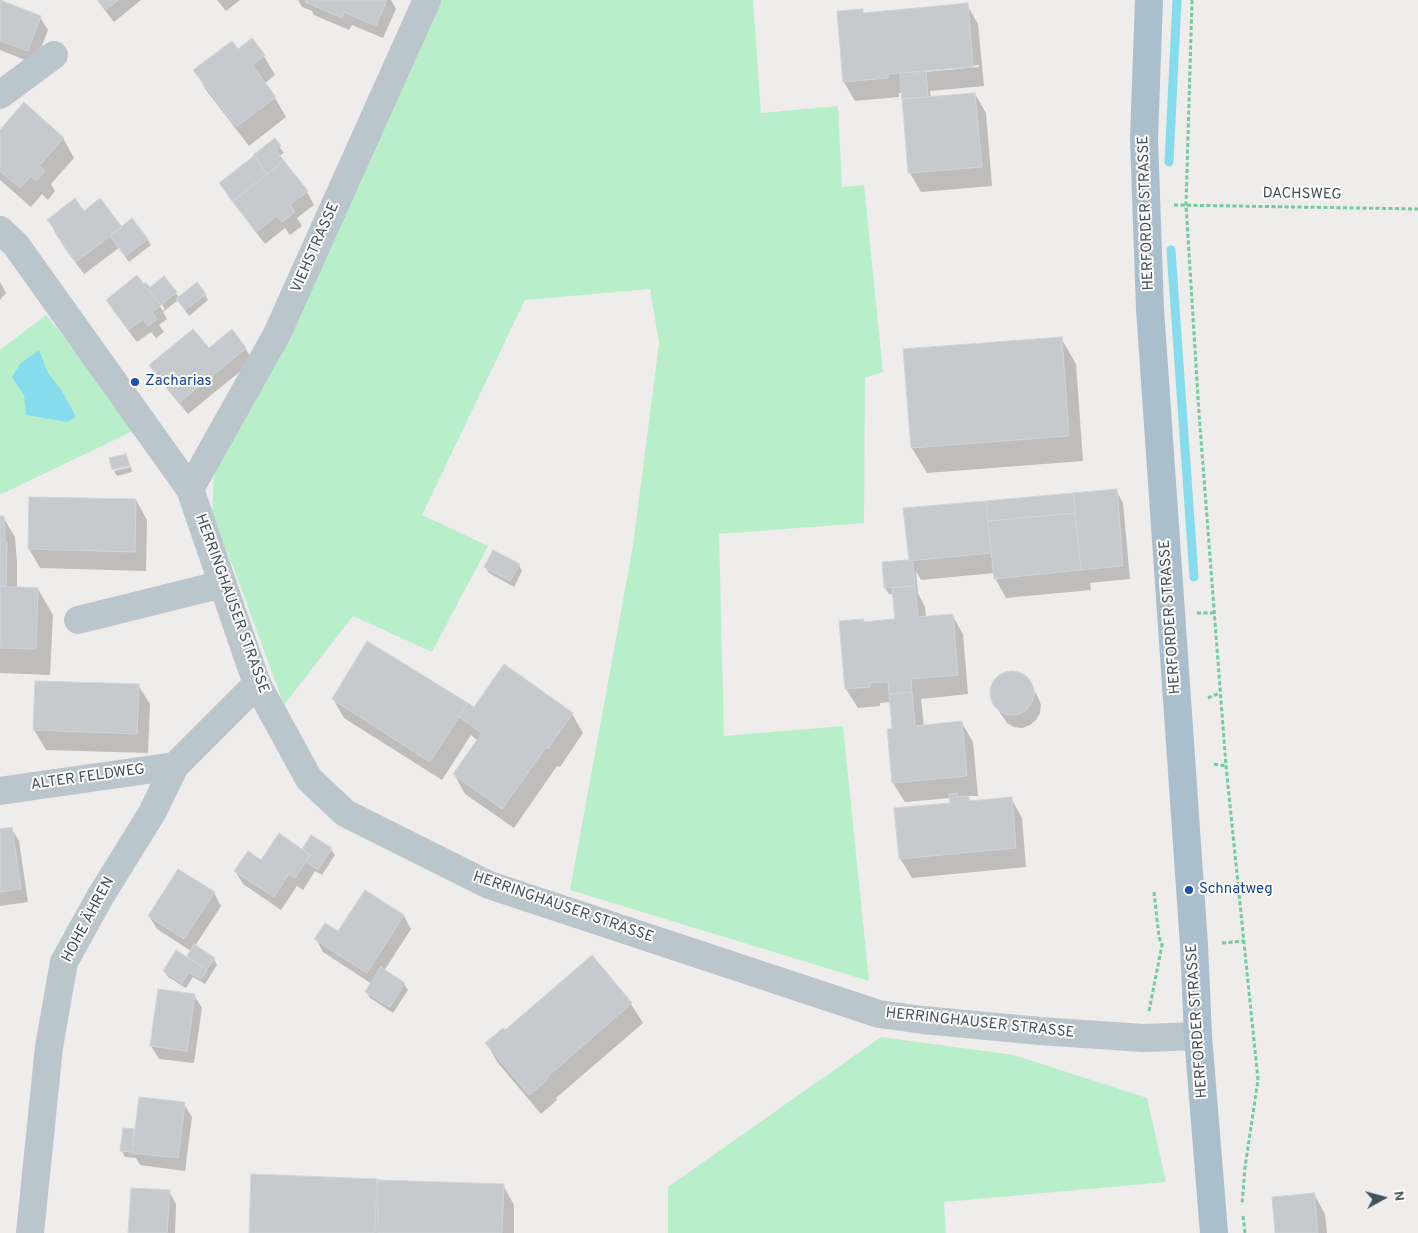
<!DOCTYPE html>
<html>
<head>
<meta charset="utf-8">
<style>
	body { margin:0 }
	#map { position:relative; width:1418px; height:1233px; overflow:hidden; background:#efecec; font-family:Overpass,sans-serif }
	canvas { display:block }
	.north { position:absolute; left:1358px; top:1173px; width:50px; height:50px; -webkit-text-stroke:4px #fff; paint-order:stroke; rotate:83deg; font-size:14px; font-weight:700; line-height:20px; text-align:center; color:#45515a }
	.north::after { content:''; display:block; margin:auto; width:18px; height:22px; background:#45515a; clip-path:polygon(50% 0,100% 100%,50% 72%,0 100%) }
</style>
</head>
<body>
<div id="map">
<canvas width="1418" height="1233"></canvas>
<div class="north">N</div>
</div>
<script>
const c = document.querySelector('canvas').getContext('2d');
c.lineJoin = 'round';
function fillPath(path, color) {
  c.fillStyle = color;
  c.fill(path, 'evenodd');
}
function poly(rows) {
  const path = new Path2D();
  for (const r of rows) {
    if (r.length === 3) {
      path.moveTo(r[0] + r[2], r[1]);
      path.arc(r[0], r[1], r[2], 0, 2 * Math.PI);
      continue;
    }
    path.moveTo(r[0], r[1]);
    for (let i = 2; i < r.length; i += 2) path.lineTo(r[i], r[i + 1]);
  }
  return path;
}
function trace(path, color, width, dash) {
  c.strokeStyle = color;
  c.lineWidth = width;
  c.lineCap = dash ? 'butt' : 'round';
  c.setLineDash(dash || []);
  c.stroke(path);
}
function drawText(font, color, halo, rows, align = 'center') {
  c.font = font + ' Overpass,sans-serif';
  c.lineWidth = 4;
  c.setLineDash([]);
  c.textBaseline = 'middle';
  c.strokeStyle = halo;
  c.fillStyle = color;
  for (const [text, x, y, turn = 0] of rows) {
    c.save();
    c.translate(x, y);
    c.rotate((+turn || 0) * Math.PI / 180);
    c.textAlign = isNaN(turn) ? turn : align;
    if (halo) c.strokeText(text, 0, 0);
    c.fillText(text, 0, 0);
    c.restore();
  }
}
fillPath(poly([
	[438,0,753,0,761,113,838,106,842,187,864,185,883,372,865,378,864,523,719,534,724,736,843,726,869,981,570,890,633,546,659,343,650,289,525,300,422,515,488,546,432,652,353,616,284,705,234,569,212,517,215,460],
	[46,315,137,429,4,493,0,494,0,350],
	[881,1037,1014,1055,1147,1098,1166,1182,944,1202,946,1233,668,1233,668,1187]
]), '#b9eecb');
fillPath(poly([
	[39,350,48,373,62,391,76,417,67,422,26,415,24,395,12,377,20,364]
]), '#86dcec');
fillPath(poly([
	[97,0,141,0,114,22],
	[217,0,240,0,226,11],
	[298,0,391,0,396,9,383,38,352,25,349,30,314,15,312,11,302,7],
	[0,1,40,17,48,30,35,64,0,50],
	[967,5,978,24,984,86,930,91,931,98,975,94,986,113,992,186,921,192,910,173,903,93,899,93,899,97,855,101,844,82,862,10,864,14],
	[979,65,979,67,925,72,925,70],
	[238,51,264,56,275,75,264,84,275,98,286,117,249,146,206,90,195,70],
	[0,131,63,138,74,158,51,184,55,191,48,200,42,194,31,207,0,180],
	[274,140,284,153,279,156,307,192,314,205,297,218,302,226,290,235,285,228,265,244,228,196,220,184],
	[84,212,147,239,151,245,129,262,119,248,84,274,64,247,48,220],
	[0,282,6,293,0,300],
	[146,284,149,289,176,293,179,298,205,294,208,300,189,316,178,300,163,312,167,319,159,325,164,332,156,338,151,332,137,342,115,313,107,301],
	[158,299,165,309,163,311,158,304],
	[1061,338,1076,364,1083,461,927,473,912,448],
	[245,348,253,361,188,414,158,378,151,365,209,349],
	[131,467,132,472,117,476,114,471],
	[1116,490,1123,503,1130,579,1090,583,1091,590,1006,598,995,578,994,573,921,580,916,571,918,593,925,607,926,617,952,615,963,634,968,694,921,699,924,726,962,723,973,742,978,796,968,796,971,802,1011,798,1022,818,1026,867,912,878,900,858,951,804,951,798,905,802,893,783,893,730,891,702,880,703,880,706,858,708,846,689,863,620,865,623,896,620,894,594,889,594,885,588,883,563,910,561,905,509],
	[136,500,147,520,146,571,40,568,29,549],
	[3,517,15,537,17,563,17,588,38,589,53,615,50,675,0,673,0,518],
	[519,565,522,571,514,587,489,573,485,567],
	[367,642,474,709,572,714,583,733,560,767,557,766,514,828,465,794,454,774,478,741,471,735,442,780,344,718,333,699],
	[1009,673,1018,673,1025,677,1038,697,1041,705,1040,713,1036,720,1030,725,1022,728,1014,727,1007,723,994,704,992,696,992,688,996,681,1002,675],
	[138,685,150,704,148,753,46,750,34,730],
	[11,828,19,841,28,902,0,906,0,830],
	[311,837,331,849,335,855,322,875,315,871,303,890,297,886,281,910,243,884,235,871,262,862,302,851],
	[365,892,404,916,411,929,384,971,404,984,408,990,393,1013,370,998,366,992,372,984,323,952,316,939,339,933],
	[214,893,221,906,195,946,214,959,217,965,205,984,193,977,186,988,168,977,164,971,187,958,191,951,157,929,149,916],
	[592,957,631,1004,643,1023,556,1098,557,1100,541,1114,498,1063,487,1044,505,1031],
	[194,995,202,1008,194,1063,159,1059,151,1046],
	[184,1104,192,1117,185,1171,140,1165,136,1158,125,1157,122,1151,134,1130,135,1133],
	[376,1180,379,1185,503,1185,514,1205,514,1233,250,1233],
	[169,1191,176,1204,175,1233,129,1233],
	[1314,1194,1325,1214,1327,1233,1277,1233]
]), '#0003');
trace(poly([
	[1169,162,1177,0],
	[1171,250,1194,577]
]), '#86dcec', 9);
const building = poly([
	[0,0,41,16,28,51,0,41,0,0],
	[98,0,118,0,106,10,98,0],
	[306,0,387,0,376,26,344,12,342,18,305,2,306,0],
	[968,3,973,67,888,74,888,78,843,82,837,11,863,9,863,13,968,3],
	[252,38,265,55,252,65,276,97,236,127,193,70,232,41,238,49,252,38],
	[926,71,928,97,902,99,900,73,926,71],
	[975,93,982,167,908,173,902,99,975,93],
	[24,102,64,138,39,166,45,171,36,181,31,176,20,188,0,171,0,130,24,102],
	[275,138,281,146,276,150,284,161,267,174,253,155,275,138],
	[254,156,267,174,233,201,219,183,254,156],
	[284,161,308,191,290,205,295,212,282,222,277,216,256,232,233,201,284,161],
	[75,198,84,211,100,198,122,227,76,262,55,233,57,232,47,220,75,198],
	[132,218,148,239,125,256,110,236,132,218],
	[137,275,144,284,146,283,150,287,148,289,161,305,152,312,157,319,148,326,143,319,129,330,106,300,137,275],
	[164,276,177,292,161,305,148,289,164,276],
	[197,282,206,294,185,310,176,299,197,282],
	[193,329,209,348,232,329,246,348,180,402,149,365,193,329],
	[1062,337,1069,436,911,448,903,349,1062,337],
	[126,454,130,466,112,470,109,458,126,454],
	[1117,489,1123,566,1081,570,1073,493,1117,489],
	[1073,493,1075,513,988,521,986,501,1073,493],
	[29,497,136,499,135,552,28,549,29,497],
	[986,501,991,553,909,561,903,508,986,501],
	[1075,513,1081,570,994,579,988,521,1075,513],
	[0,516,4,516,5,542,7,543,6,586,0,586,0,516],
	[493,550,520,564,510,581,484,567,493,550],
	[908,560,909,561,913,561,915,586,884,588,882,562,908,560],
	[0,586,38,588,36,649,0,648,0,586],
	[915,586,918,617,953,614,958,675,911,679,912,692,889,694,888,682,869,683,870,687,845,689,839,621,864,619,863,622,895,619,892,588,915,586],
	[367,641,468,703,430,762,332,699,367,641],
	[504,664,573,713,548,749,546,747,502,809,453,774,482,733,459,717,468,703,474,707,504,664],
	[1012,693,22],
	[35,681,139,684,137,734,33,730,35,681],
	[912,692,915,726,962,721,967,776,892,783,887,729,892,729,889,694,912,692],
	[957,793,957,797,969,796,969,801,1012,797,1016,848,899,859,894,808,950,803,949,794,957,793],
	[12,827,21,889,0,892,0,829,12,827],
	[279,833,310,855,295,878,289,874,274,897,234,871,248,851,261,860,279,833],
	[311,835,332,848,318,870,306,862,310,855,302,849,311,835],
	[178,869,215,892,184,939,148,916,178,869],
	[365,890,404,915,367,973,314,939,325,923,338,931,365,890],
	[194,944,215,958,207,969,187,956,194,944],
	[176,950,207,970,201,979,189,972,182,983,163,971,176,950],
	[592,955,632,1003,546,1078,547,1080,529,1095,485,1043,503,1028,505,1030,592,955],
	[381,967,405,983,390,1007,365,992,381,967],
	[158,989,195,994,187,1051,150,1046,158,989],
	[139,1097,185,1102,178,1158,132,1153,139,1097],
	[123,1128,134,1129,132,1152,120,1151,123,1128],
	[251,1174,377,1179,375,1233,249,1233,251,1174],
	[378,1180,504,1184,502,1233,377,1233,378,1180],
	[131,1188,170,1190,167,1233,128,1233,131,1188],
	[1314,1193,1318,1233,1275,1233,1272,1197,1314,1193]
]);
fillPath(building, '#c6cacf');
trace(building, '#d0d3d8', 1);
trace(poly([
	[1192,0,1186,205,1199,413,1226,766,1258,1080,1245,1167,1242,1205],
	[1174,205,1418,209],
	[1197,613,1214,613],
	[1208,698,1220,693],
	[1214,764,1226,766],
	[1154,892,1159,937,1162,945],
	[1222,943,1244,941],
	[1149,1011,1162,945,1166,945],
	[1243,1216,1245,1233]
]), '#71cc9b', 3, [4, 2.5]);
trace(poly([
	[0,95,54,55],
	[0,230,16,245,190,489,257,684,309,779,345,813,489,885,879,1014,923,1020,1040,1031,1143,1038,1198,1036],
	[190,489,277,334,427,0],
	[78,620,223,584],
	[0,791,175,766],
	[30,1233,49,1047,64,962,100,897,152,813,175,766,257,684]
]), '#bac5cc', 28);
trace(poly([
	[1149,0,1144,139,1150,309,1194,945,1198,1036,1214,1233]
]), '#abbecc', 28);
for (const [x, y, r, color] of [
	[135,382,5,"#1a4fb4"],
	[1189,890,5,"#1a4fb4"]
]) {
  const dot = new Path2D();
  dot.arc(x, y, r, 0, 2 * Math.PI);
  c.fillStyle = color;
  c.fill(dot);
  trace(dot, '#fff', 2);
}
drawText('15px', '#45515a', '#fff', [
	["DACHSWEG",1302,195,1],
	["HERFORDER STRASSE",1147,213,-92],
	["VIEHSTRASSE",316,248,-66],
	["HERRINGHAUSER STRASSE",231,604,70],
	["HERFORDER STRASSE",1171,617,-94],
	["ALTER FELDWEG",88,778,-8],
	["HERRINGHAUSER STRASSE",563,908,19],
	["HOHE ÄHREN",89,920,-62],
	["HERFORDER STRASSE",1198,1021,-94],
	["HERRINGHAUSER STRASSE",980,1024,6]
]);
drawText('15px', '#164399', '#fff', [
	["Zacharias",145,382],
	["Schnatweg",1199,890]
], 'left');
</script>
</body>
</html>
